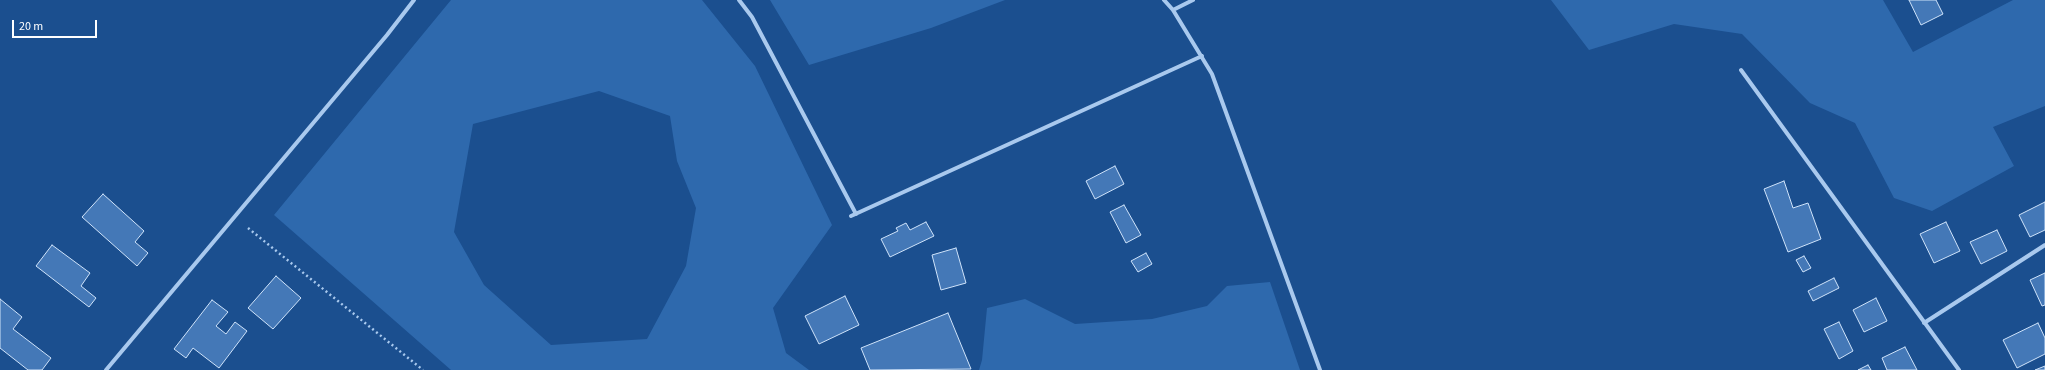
<!DOCTYPE html>
<html>
<head>
<meta charset="utf-8">
<style>
	body { margin:0 }
	#map { position:relative; width:2045px; height:370px; overflow:hidden; background:#1b4f8f; font-family:"Source Sans 3",sans-serif }
	canvas { display:block }
	.scale { position:absolute; left:12px; top:20px; width:85px; height:18px; box-sizing:border-box; border:2px solid #fff; border-top:0; padding-left:5px; font-size:12px; line-height:14px; white-space:nowrap; color:#fff; -webkit-text-stroke:3px #1b4f8f; paint-order:stroke }
</style>
</head>
<body>
<div id="map">
<canvas width="2045" height="370"></canvas>
<div class="scale">20 m</div>
</div>
<script>
const c = document.querySelector('canvas').getContext('2d');
c.lineJoin = 'round';
function fillPath(path, color) {
  c.fillStyle = color;
  c.fill(path, 'evenodd');
}
function poly(rows) {
  const path = new Path2D();
  for (const r of rows) {
    path.moveTo(r[0], r[1]);
    for (let i = 2; i < r.length; i += 2) path.lineTo(r[i], r[i + 1]);
  }
  return path;
}
function trace(path, color, width, dash) {
  c.strokeStyle = color;
  c.lineWidth = width;
  c.lineCap = dash ? 'butt' : 'round';
  c.setLineDash(dash || []);
  c.stroke(path);
}
fillPath(poly([
	[451,0,702,0,755,66,832,225,773,308,786,353,809,370,451,370,274,215],
	[599,91,670,116,677,161,696,208,686,266,647,339,551,345,484,285,454,232,473,124],
	[770,0,1005,0,931,28,809,65],
	[1551,0,1883,0,1913,52,2013,0,2045,0,2045,106,1993,127,2014,166,1932,211,1894,198,1855,123,1810,103,1742,34,1674,24,1589,50],
	[1270,282,1300,370,979,370,982,360,987,308,1025,299,1075,324,1152,319,1207,306,1227,286]
]), '#2e69ad');
const building = poly([
	[1909,0,1936,0,1943,14,1921,25,1909,0],
	[1115,166,1124,184,1095,199,1086,181,1115,166],
	[1784,181,1793,208,1808,203,1821,239,1788,252,1764,189,1784,181],
	[103,194,144,231,135,242,148,253,137,266,82,217,103,194],
	[2045,202,2045,230,2030,237,2019,215,2045,202],
	[1124,205,1141,235,1126,243,1110,212,1124,205],
	[926,222,934,236,890,257,881,239,898,231,896,228,906,223,910,230,926,222],
	[1946,222,1960,251,1934,263,1920,234,1946,222],
	[1997,230,2007,251,1981,264,1970,242,1997,230],
	[52,245,90,273,81,286,96,298,89,307,36,266,52,245],
	[956,248,966,283,941,290,932,255,956,248],
	[1146,253,1152,264,1138,272,1131,261,1146,253],
	[1804,256,1811,268,1803,272,1796,260,1804,256],
	[2045,273,2045,305,2042,306,2030,280,2045,273],
	[276,276,301,298,273,329,248,308,276,276],
	[1834,278,1839,288,1813,301,1808,291,1834,278],
	[845,296,859,325,819,344,805,316,845,296],
	[1876,298,1887,321,1864,332,1853,310,1876,298],
	[0,299,22,317,13,329,51,358,42,370,28,370,0,348,0,299],
	[212,300,228,312,216,326,226,334,235,322,247,331,219,368,193,348,186,358,174,349,212,300],
	[948,313,971,369,870,370,861,348,948,313],
	[1839,322,1853,351,1839,359,1824,329,1839,322],
	[2038,323,2045,338,2045,354,2017,368,2003,340,2038,323],
	[1905,347,1917,370,1887,370,1882,358,1905,347],
	[1868,365,1871,370,1858,370,1868,365],
	[2045,367,2045,370,2035,370,2045,366,2045,367]
]);
fillPath(building, '#4478b7');
trace(building, '#cfe3fa', 1);
trace(poly([
	[248,228,423,370]
]), '#a9c9ee', 2.5, [2, 3]);
trace(poly([
	[739,0,752,17,856,214],
	[1164,0,1173,10,1212,74,1320,370],
	[1173,10,1193,0],
	[1741,70,1959,370],
	[851,216,1202,56],
	[1924,323,2045,245],
	[106,370,387,35,414,0]
]), '#a9c9ee', 4);
</script>
</body>
</html>
